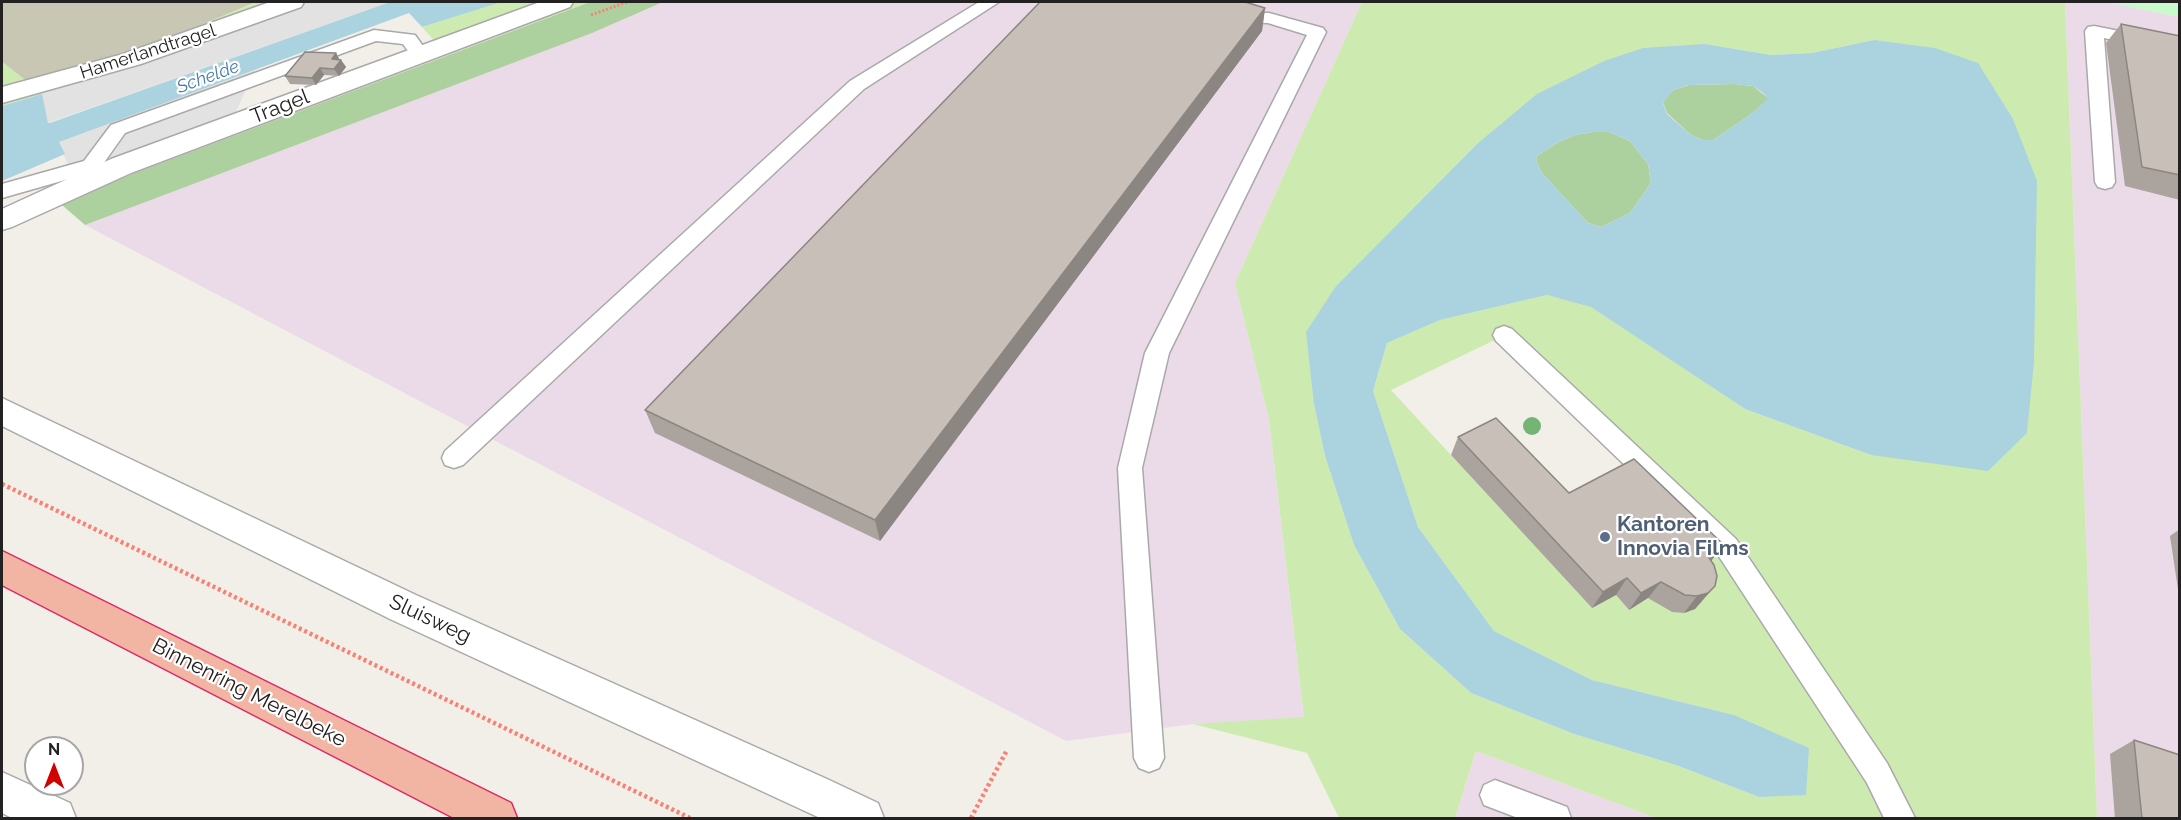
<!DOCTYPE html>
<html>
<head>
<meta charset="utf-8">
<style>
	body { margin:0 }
	#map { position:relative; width:2181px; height:820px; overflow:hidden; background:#f2efe9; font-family:Raleway,sans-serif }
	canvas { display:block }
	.frame { position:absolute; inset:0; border:3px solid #222; pointer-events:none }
	.north { position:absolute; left:24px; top:736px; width:60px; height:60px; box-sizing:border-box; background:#fff; border:2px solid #a7a7a7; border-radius:50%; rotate:0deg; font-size:16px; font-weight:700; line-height:24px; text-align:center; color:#222 }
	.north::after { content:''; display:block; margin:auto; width:21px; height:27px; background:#d40000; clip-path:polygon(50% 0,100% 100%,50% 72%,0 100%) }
</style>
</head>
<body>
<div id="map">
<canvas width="2181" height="820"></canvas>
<div class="frame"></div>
<div class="north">N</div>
</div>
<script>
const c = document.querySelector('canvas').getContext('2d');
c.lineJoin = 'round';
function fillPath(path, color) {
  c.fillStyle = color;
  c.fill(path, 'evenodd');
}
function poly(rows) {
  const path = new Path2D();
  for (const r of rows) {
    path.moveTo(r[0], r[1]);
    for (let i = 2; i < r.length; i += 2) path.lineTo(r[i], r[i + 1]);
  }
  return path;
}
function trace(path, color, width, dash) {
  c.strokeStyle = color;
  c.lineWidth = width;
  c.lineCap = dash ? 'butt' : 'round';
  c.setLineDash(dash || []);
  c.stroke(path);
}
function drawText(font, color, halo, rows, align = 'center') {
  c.font = font + ' Raleway,sans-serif';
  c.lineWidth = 4.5;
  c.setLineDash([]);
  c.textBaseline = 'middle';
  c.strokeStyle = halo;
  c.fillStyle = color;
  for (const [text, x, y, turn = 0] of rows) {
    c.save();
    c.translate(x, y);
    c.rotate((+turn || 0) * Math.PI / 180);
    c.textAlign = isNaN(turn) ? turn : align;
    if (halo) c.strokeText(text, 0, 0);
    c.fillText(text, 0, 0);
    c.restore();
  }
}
fillPath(poly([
	[663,2,1362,2,1235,283,1269,419,1304,718,1193,724,1066,741,85,225,591,33],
	[2065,2,2107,2,2179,17,2179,818,2097,818],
	[1476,751,1656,818,1455,818]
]), '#ebdbe8');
fillPath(poly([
	[2,2,256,2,161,42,29,83,2,62]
]), '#c7c7b4');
fillPath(poly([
	[256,2,292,2,205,34,38,86,42,94,2,106,2,62,29,83,160,42],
	[502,2,590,2,447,55,422,27],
	[1362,2,2065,2,2097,818,1656,818,1476,751,1455,818,1339,818,1307,753,1193,724,1304,717,1269,419,1235,283],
	[1874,40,1871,455,1745,409,1591,306,1547,295,1440,320,1387,343,1373,391,1418,527,1494,631,1592,680,1734,715,1759,797,1676,765,1574,734,1471,693,1400,629,1354,545,1325,456,1314,404,1336,286,1477,144,1705,44,1771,55,1812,53],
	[1505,335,1641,467,1672,612,1649,598,1629,610,1616,595,1592,608,1391,390]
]), '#cdebb0');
fillPath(poly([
	[590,2,663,2,592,33,85,225,62,205,127,176],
	[1735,84,1753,86,1769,99,1747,117,1713,140,1703,140,1691,135,1667,113,1663,102,1673,90,1689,85],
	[1593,132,1609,132,1630,141,1648,164,1651,183,1630,213,1601,227,1588,223,1541,172,1536,160,1537,156,1557,143,1575,135]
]), '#add19e');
fillPath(poly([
	[2107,2,2179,2,2179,17]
]), '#c8facc');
fillPath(poly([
	[292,2,390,2,48,123,38,86,205,34],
	[255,70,233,118,73,176,58,142]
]), '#e2e2e2');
fillPath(poly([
	[390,2,502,2,422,27,409,13,59,142,65,154,2,181,2,106,42,94,48,123,50,123],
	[1874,40,1935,48,1978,63,2013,119,2037,181,2034,362,2027,433,1988,471,1871,455,1745,409,1591,307,1547,295,1440,320,1387,343,1373,391,1418,527,1494,631,1592,680,1734,715,1809,748,1806,795,1759,797,1676,765,1574,734,1471,693,1400,629,1354,545,1325,456,1314,404,1306,332,1336,286,1477,144,1537,94,1604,61,1643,48,1705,44,1771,55,1812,53],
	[1735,84,1753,86,1763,93,1768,99,1747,117,1713,140,1703,140,1691,135,1667,114,1663,103,1673,90,1688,85],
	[1593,132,1609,132,1630,141,1648,164,1651,183,1630,213,1601,227,1588,223,1541,172,1536,160,1537,156,1557,143,1575,135]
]), '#aad3df');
const service = poly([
	[979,2,999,2,864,89,463,465,454,468,445,465,442,458,445,451,850,81,979,2],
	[1233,13,1269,13,1323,28,1326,32,1169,353,1142,468,1164,758,1159,768,1149,772,1139,768,1134,758,1118,468,1145,353,1307,35,1268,23,1227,22,1224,18,1227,14,1233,13],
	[2094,26,2180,43,2180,54,2104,38,2115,182,2112,187,2105,189,2098,187,2095,182,2085,31,2088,27,2094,26],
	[374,30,415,35,428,53,426,57,419,59,412,57,403,44,376,41,125,133,86,188,79,190,72,188,69,183,72,178,2,198,2,184,84,161,111,125,374,30],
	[1504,326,1512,329,1736,539,1887,763,1915,818,1884,818,1867,783,1718,555,1496,341,1493,335,1496,329,1504,326],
	[1495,780,1567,807,1571,818,1518,818,1484,805,1480,795,1484,785,1495,780]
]);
const minor = poly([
	[270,2,304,2,301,7,141,64,2,103,2,87,123,54,270,2],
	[540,2,573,2,570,7,131,173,12,227,2,230,2,209,111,159,540,2],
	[2,398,416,595,827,779,878,803,884,818,820,818,390,619,2,426,2,398],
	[2,772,70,803,76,818,12,818,2,813,2,772]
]);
const trunk = poly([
	[2,551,511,803,517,818,454,818,2,585,2,551]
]);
trace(service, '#a9a9a9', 3);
trace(minor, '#a9a9a9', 3);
trace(trunk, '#dc2a67', 3);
trace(poly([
	[591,15,627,2]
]), '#fa8072', 3, [2, 2]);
trace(poly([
	[2,484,690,818],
	[971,818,1007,750]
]), '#fa8072', 4.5, [3, 3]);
fillPath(service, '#fff');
fillPath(minor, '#fff');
fillPath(trunk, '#f2b4a3');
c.fillStyle = '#74b475';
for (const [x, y] of [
	[1532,426]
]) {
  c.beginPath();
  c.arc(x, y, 9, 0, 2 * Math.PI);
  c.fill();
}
fillPath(poly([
	[1265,8,1262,31,880,541,655,433,645,410],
	[2121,24,2180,36,2180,200,2125,186,2106,43],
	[336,53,340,60,341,60,346,67,339,76,324,75,316,85,290,84,285,76],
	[1458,437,1569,493,1724,545,1711,561,1715,586,1695,609,1684,613,1672,612,1648,598,1629,610,1616,595,1592,608,1451,455],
	[2180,529,2180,603,2170,536],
	[2134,740,2180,819,2115,819,2110,754]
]), '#aba49e');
fillPath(poly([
	[1265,8,1262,31,880,541,875,520],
	[336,53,340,61,332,59],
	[341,60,346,67,339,76,334,69],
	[320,68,324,75,316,85,312,78],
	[1724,545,1710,562,1707,555],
	[1627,578,1616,595,1592,608,1603,592],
	[1661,582,1648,598,1629,610,1641,593],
	[1715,586,1695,609,1684,613,1697,596]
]), '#8b8681');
const building = poly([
	[1040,2,1245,2,1265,8,875,520,645,410,1040,2],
	[2121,24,2180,36,2180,175,2142,167,2121,24],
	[305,52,336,53,332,59,341,60,334,69,320,68,312,78,285,76,305,52],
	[1496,418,1569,493,1634,459,1724,545,1707,555,1714,565,1717,576,1715,586,1708,593,1697,596,1685,595,1661,582,1641,593,1627,578,1603,592,1458,437,1496,418],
	[2134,740,2180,755,2180,819,2142,819,2134,740]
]);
fillPath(building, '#c7bfb8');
trace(building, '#8b8681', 1.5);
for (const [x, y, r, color] of [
	[1605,537,6,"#5c6f8a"]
]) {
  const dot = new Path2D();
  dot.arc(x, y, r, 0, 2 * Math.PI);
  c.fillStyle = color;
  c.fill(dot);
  trace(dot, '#fff', 2);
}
drawText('18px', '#222', '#fff', [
	["Hamerlandtragel",148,52,-18]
]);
drawText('italic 18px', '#4a7aab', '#fff', [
	["Schelde",208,77,-20]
]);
drawText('21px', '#222', '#fff', [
	["Tragel",280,107,-21],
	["Sluisweg",430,619,25],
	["Binnenring Merelbeke",249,693,27]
]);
drawText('bold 21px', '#4e5e75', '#fff', [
	["Kantoren",1617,525],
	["Innovia Films",1617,549]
], 'left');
</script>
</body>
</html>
